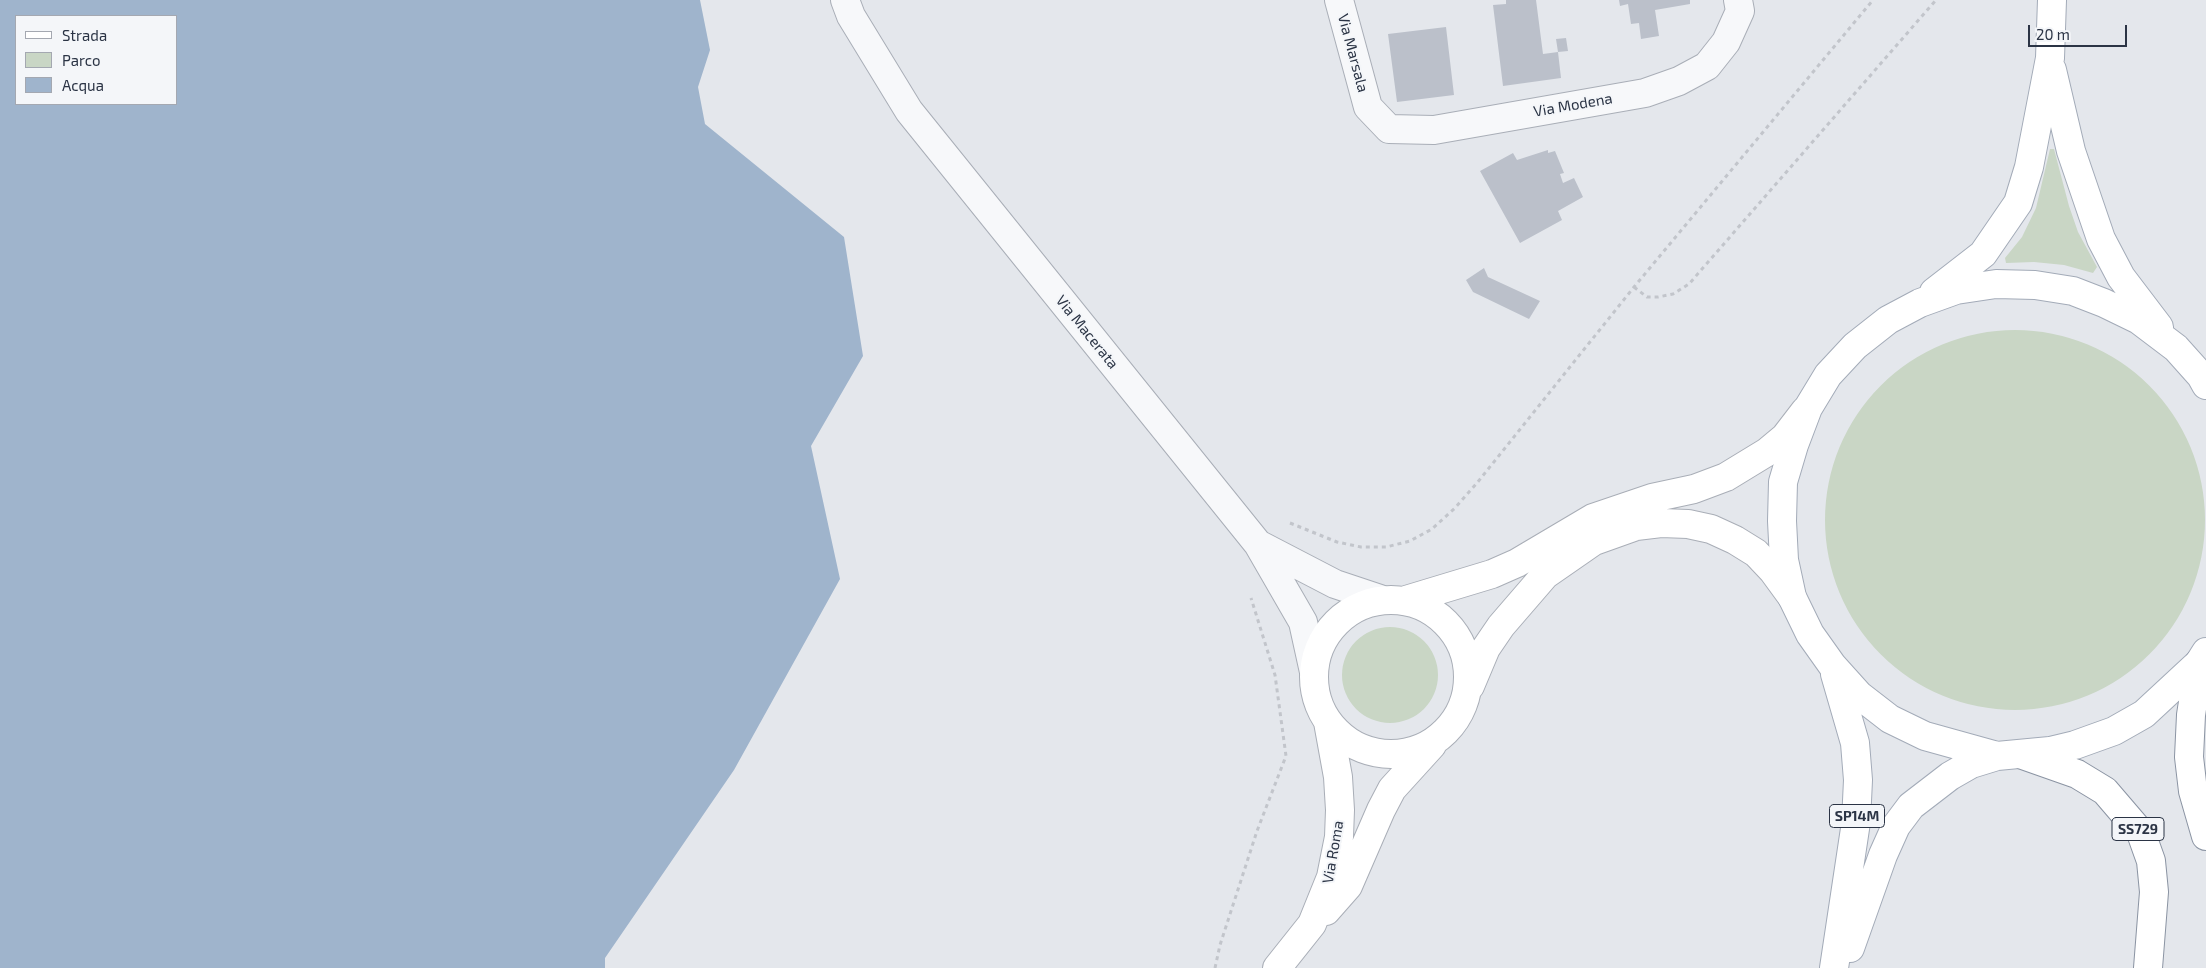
<!DOCTYPE html>
<html>
<head>
<meta charset="utf-8">
<style>
	body { margin:0 }
	#map { position:relative; width:2206px; height:968px; overflow:hidden; background:#e4e7ec; font-family:"Exo 2",sans-serif }
	canvas { display:block }
	.legend { position:absolute; left:15px; top:15px; width:162px; height:90px; box-sizing:border-box; background:#f4f6f9; border:1px solid #a4a8b1; margin:0; padding:6px 9px; list-style:none; font-size:15px; color:#2b3445 }
	.legend li { display:flex; align-items:center; gap:10px; height:25px }
	.legend b { width:25px; border:1px solid #a4a8b1 }
	.scale { position:absolute; left:2028px; top:25px; width:99px; height:22px; box-sizing:border-box; border:2px solid #2b3445; border-top:0; padding-left:6px; font-size:15px; line-height:18px; white-space:nowrap; color:#2b3445; -webkit-text-stroke:4px #f4f6f9; paint-order:stroke }
</style>
</head>
<body>
<div id="map">
<canvas width="2206" height="968"></canvas>
<ul class="legend">
<li><b style="height:6px;background:#fff"></b>Strada</li>
<li><b style="height:14px;background:#c9d6c5"></b>Parco</li>
<li><b style="height:14px;background:#9fb4cc"></b>Acqua</li>
</ul>
<div class="scale">20 m</div>
</div>
<script>
const c = document.querySelector('canvas').getContext('2d');
c.lineJoin = 'round';
function fillPath(path, color) {
  c.fillStyle = color;
  c.fill(path, 'evenodd');
}
function poly(rows) {
  const path = new Path2D();
  for (const r of rows) {
    if (r.length === 3) {
      path.moveTo(r[0] + r[2], r[1]);
      path.arc(r[0], r[1], r[2], 0, 2 * Math.PI);
      continue;
    }
    path.moveTo(r[0], r[1]);
    for (let i = 2; i < r.length; i += 2) path.lineTo(r[i], r[i + 1]);
  }
  return path;
}
function trace(path, color, width, dash) {
  c.strokeStyle = color;
  c.lineWidth = width;
  c.lineCap = dash ? 'butt' : 'round';
  c.setLineDash(dash || []);
  c.stroke(path);
}
function drawText(font, color, halo, rows, align = 'center') {
  c.font = font + ' "Exo 2",sans-serif';
  c.lineWidth = 4;
  c.setLineDash([]);
  c.textBaseline = 'middle';
  c.strokeStyle = halo;
  c.fillStyle = color;
  for (const [text, x, y, turn = 0] of rows) {
    c.save();
    c.translate(x, y);
    c.rotate((+turn || 0) * Math.PI / 180);
    c.textAlign = isNaN(turn) ? turn : align;
    if (halo) c.strokeText(text, 0, 0);
    c.fillText(text, 0, 0);
    c.restore();
  }
}
fillPath(poly([
	[2050,149,2054,149,2069,206,2078,232,2097,267,2093,273,2064,265,2034,262,2006,263,2005,258,2022,237,2036,208],
	[2015,520,190],
	[1390,675,48]
]), '#c9d6c5');
fillPath(poly([
	[0,0,700,0,710,50,698,87,705,124,844,237,863,356,811,446,840,579,734,770,605,958,605,968,0,968],
	[16,16,176,16,176,104,16,104]
]), '#9fb4cc');
fillPath(poly([
	[1506,0,1536,0,1543,54,1558,52,1561,78,1503,86,1493,5,1506,4],
	[1619,0,1690,0,1690,4,1655,10,1659,36,1641,39,1639,23,1631,24,1628,4,1620,6],
	[1446,27,1454,95,1397,102,1388,34],
	[1566,38,1568,51,1558,52,1556,39],
	[1548,150,1548,153,1555,151,1564,173,1560,174,1563,183,1574,178,1583,197,1558,211,1562,220,1520,243,1480,171,1513,153,1517,160],
	[1484,268,1488,277,1540,301,1529,319,1473,292,1466,280]
]), '#bbc0ca');
const minor = poly([
	[845,0,851,16,909,111,1258,544,1303,622,1314,672],
	[1339,0,1368,107,1389,129,1434,130,1645,93,1679,81,1707,66,1726,42,1740,11,1738,0],
	[1258,544,1335,584,1380,599]
]);
const secondary = poly([
	[1391,677,77],
	[1406,600,1492,574,1517,563,1593,518,1652,498,1694,489,1726,477,1767,452,1785,437,1805,411],
	[1470,686,1486,648,1501,626,1545,575,1594,541,1636,526,1661,523,1688,524,1711,529,1735,540,1756,553,1773,571,1792,597],
	[1326,911,1348,886,1381,810,1392,789,1432,745],
	[1277,968,1312,924,1331,877,1339,837,1340,810,1338,777,1328,722]
]);
const primary = poly([
	[2052,70,2071,151,2101,239,2121,277,2159,327],
	[1934,292,1983,254,2018,203,2029,167,2050,58,2052,0],
	[2206,385,2201,376,2176,348,2139,320,2104,303,2073,291,2035,285,1996,284,1956,290,1920,303,1888,320,1855,346,1828,375,1808,408,1794,445,1783,482,1782,521,1784,560,1792,597,1810,634,1832,665,1859,695,1890,719,1925,736,1997,756,2050,751,2075,745,2114,731,2144,714,2199,663,2206,652],
	[1850,948,1883,855,1896,826,1911,806,1950,776,1971,764,1997,756],
	[1834,968,1856,822,1858,780,1855,743,1835,674]
]);
const trunk = poly([
	[2199,663,2191,715,2189,757,2193,791,2206,836],
	[2023,755,2077,774,2105,791,2141,833,2151,861,2154,892,2148,968]
]);
trace(minor, '#a9aeb7', 30);
trace(secondary, '#a9aeb7', 30);
trace(primary, '#a3abb8', 30);
trace(trunk, '#8b94a3', 30);
trace(poly([
	[1634,287,1647,297,1658,297,1673,294,1689,284,1936,0],
	[1290,523,1337,542,1361,547,1386,547,1410,541,1432,529,1455,508,1477,483,1634,287,1873,0],
	[1215,968,1220,945,1257,831,1286,756,1275,675,1251,598]
]), '#c2c5cb', 3, [4, 4]);
trace(minor, '#f7f8fa', 28);
trace(secondary, '#fff', 28);
trace(primary, '#fff', 28);
trace(trunk, '#fff', 28);
for (const [x, y, w] of [
	[1857,816,55],
	[2138,829,52]
]) {
  const box = new Path2D();
  box.roundRect(x - w / 2, y - 11.5, w, 23, 4);
  c.fillStyle = '#f4f6f9';
  c.fill(box);
  trace(box, '#2b3445', 1);
}
drawText('bold 14px', '#2b3445', null, [
	["SP14M",1857,816],
	["SS729",2138,829]
]);
drawText('15px', '#2b3445', '#f4f6f9', [
	["Via Marsala",1353,53,75],
	["Via Modena",1573,105,-10],
	["Via Macerata",1087,332,51],
	["Via Roma",1333,852,-80]
]);
</script>
</body>
</html>
